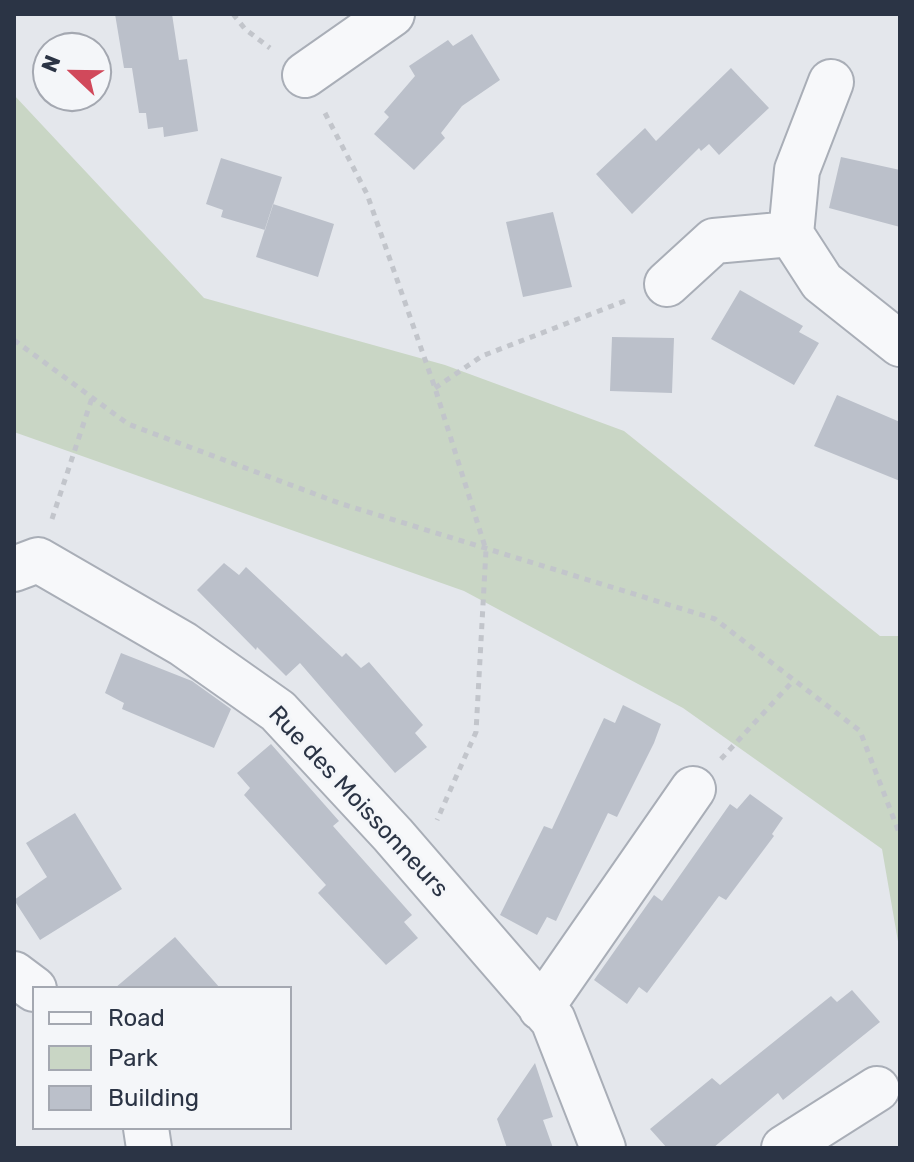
<!DOCTYPE html>
<html>
<head>
<meta charset="utf-8">
<style>
	body { margin:0 }
	#map { position:relative; width:914px; height:1162px; overflow:hidden; background:#e4e7ec; font-family:Rubik,sans-serif }
	canvas { display:block }
	.frame { position:absolute; inset:0; border:16px solid #2b3445; pointer-events:none }
	.legend { position:absolute; left:32px; top:986px; width:260px; height:144px; box-sizing:border-box; background:#f4f6f9; border:2px solid #a4a8b1; margin:0; padding:10px 14px; list-style:none; font-size:24px; color:#2b3445 }
	.legend li { display:flex; align-items:center; gap:16px; height:40px }
	.legend b { width:40px; border:2px solid #a4a8b1 }
	.north { position:absolute; left:32px; top:32px; width:80px; height:80px; box-sizing:border-box; background:#f4f6f9; border:2px solid #a4a8b1; border-radius:50%; rotate:292deg; font-size:22px; font-weight:700; line-height:32px; text-align:center; color:#2b3445 }
	.north::after { content:''; display:block; margin:auto; width:28px; height:36px; background:#d1495b; clip-path:polygon(50% 0,100% 100%,50% 72%,0 100%) }
</style>
</head>
<body>
<div id="map">
<canvas width="914" height="1162"></canvas>
<div class="frame"></div>
<ul class="legend">
<li><b style="height:10px;background:#f7f8fa"></b>Road</li>
<li><b style="height:22px;background:#c9d6c5"></b>Park</li>
<li><b style="height:22px;background:#bbc0ca"></b>Building</li>
</ul>
<div class="north">N</div>
</div>
<script>
const c = document.querySelector('canvas').getContext('2d');
c.lineJoin = 'round';
function fillPath(path, color) {
  c.fillStyle = color;
  c.fill(path, 'evenodd');
}
function poly(rows) {
  const path = new Path2D();
  for (const r of rows) {
    path.moveTo(r[0], r[1]);
    for (let i = 2; i < r.length; i += 2) path.lineTo(r[i], r[i + 1]);
  }
  return path;
}
function trace(path, color, width, dash) {
  c.strokeStyle = color;
  c.lineWidth = width;
  c.lineCap = dash ? 'butt' : 'round';
  c.setLineDash(dash || []);
  c.stroke(path);
}
function drawText(font, color, halo, rows, align = 'center') {
  c.font = font + ' Rubik,sans-serif';
  c.lineWidth = 6;
  c.setLineDash([]);
  c.textBaseline = 'middle';
  c.strokeStyle = halo;
  c.fillStyle = color;
  for (const [text, x, y, turn = 0] of rows) {
    c.save();
    c.translate(x, y);
    c.rotate((+turn || 0) * Math.PI / 180);
    c.textAlign = isNaN(turn) ? turn : align;
    if (halo) c.strokeText(text, 0, 0);
    c.fillText(text, 0, 0);
    c.restore();
  }
}
fillPath(poly([
	[14,95,204,298,445,365,624,431,880,636,900,636,900,953,882,849,683,708,464,591,14,432]
]), '#c9d6c5');
fillPath(poly([
	[115,14,172,14,179,60,187,59,198,131,164,137,163,127,148,129,146,113,139,113,132,68,124,68],
	[472,34,500,80,462,106,441,133,445,138,414,170,374,134,389,117,384,112,415,76,409,66,448,40,453,46],
	[731,68,769,108,719,155,709,144,701,151,699,148,632,214,596,174,645,128,656,141],
	[841,157,900,170,900,227,829,208],
	[221,158,282,177,265,230,221,217,223,210,206,204],
	[273,204,334,224,318,277,256,257],
	[553,212,572,287,523,297,506,222],
	[740,290,803,326,799,332,819,343,794,385,711,339],
	[612,337,674,338,672,393,610,391],
	[837,395,900,422,900,481,814,446],
	[224,563,239,575,246,567,342,657,346,653,361,668,369,662,423,725,415,733,427,747,395,773,300,663,286,676,257,647,256,650,197,590],
	[121,653,192,681,231,709,214,748,122,709,124,703,105,693],
	[623,705,661,724,654,743,617,817,608,813,556,921,547,917,537,935,500,915,544,826,552,829,604,718,615,723],
	[271,744,339,821,333,826,412,915,404,922,418,938,386,965,318,893,326,885,244,795,250,788,237,773],
	[750,794,783,818,772,834,774,836,726,900,719,896,647,993,639,987,627,1004,594,980,654,895,662,901,730,804,737,809],
	[75,813,122,889,40,940,14,900,47,877,26,843],
	[175,937,220,988,115,988],
	[852,990,880,1022,783,1100,778,1093,713,1148,667,1148,650,1129,712,1078,720,1085,831,996,837,1002],
	[535,1063,553,1117,543,1120,553,1148,507,1148,497,1119]
]), '#bbc0ca');
const minor = poly([
	[305,75,392,14],
	[831,82,797,170,791,234,822,282,900,344],
	[667,284,714,241,791,234],
	[14,569,38,560,183,644,278,711,393,835,553,1020,603,1148],
	[14,974,34,989],
	[541,1008,693,789],
	[146,1128,149,1148],
	[784,1148,877,1089]
]);
trace(minor, '#a9aeb7', 48);
trace(poly([
	[233,14,245,29,270,48],
	[325,113,367,194,435,388,486,550,476,732,437,820],
	[14,340,128,424,339,503,715,619,860,731,900,835],
	[435,388,482,356,630,299],
	[52,519,92,398],
	[721,759,794,680]
]), '#c2c5cb', 5, [6, 6]);
trace(minor, '#f7f8fa', 44);
drawText('24px', '#2b3445', '#f4f6f9', [
	["Rue des Moissonneurs",358,802,47]
]);
</script>
</body>
</html>
